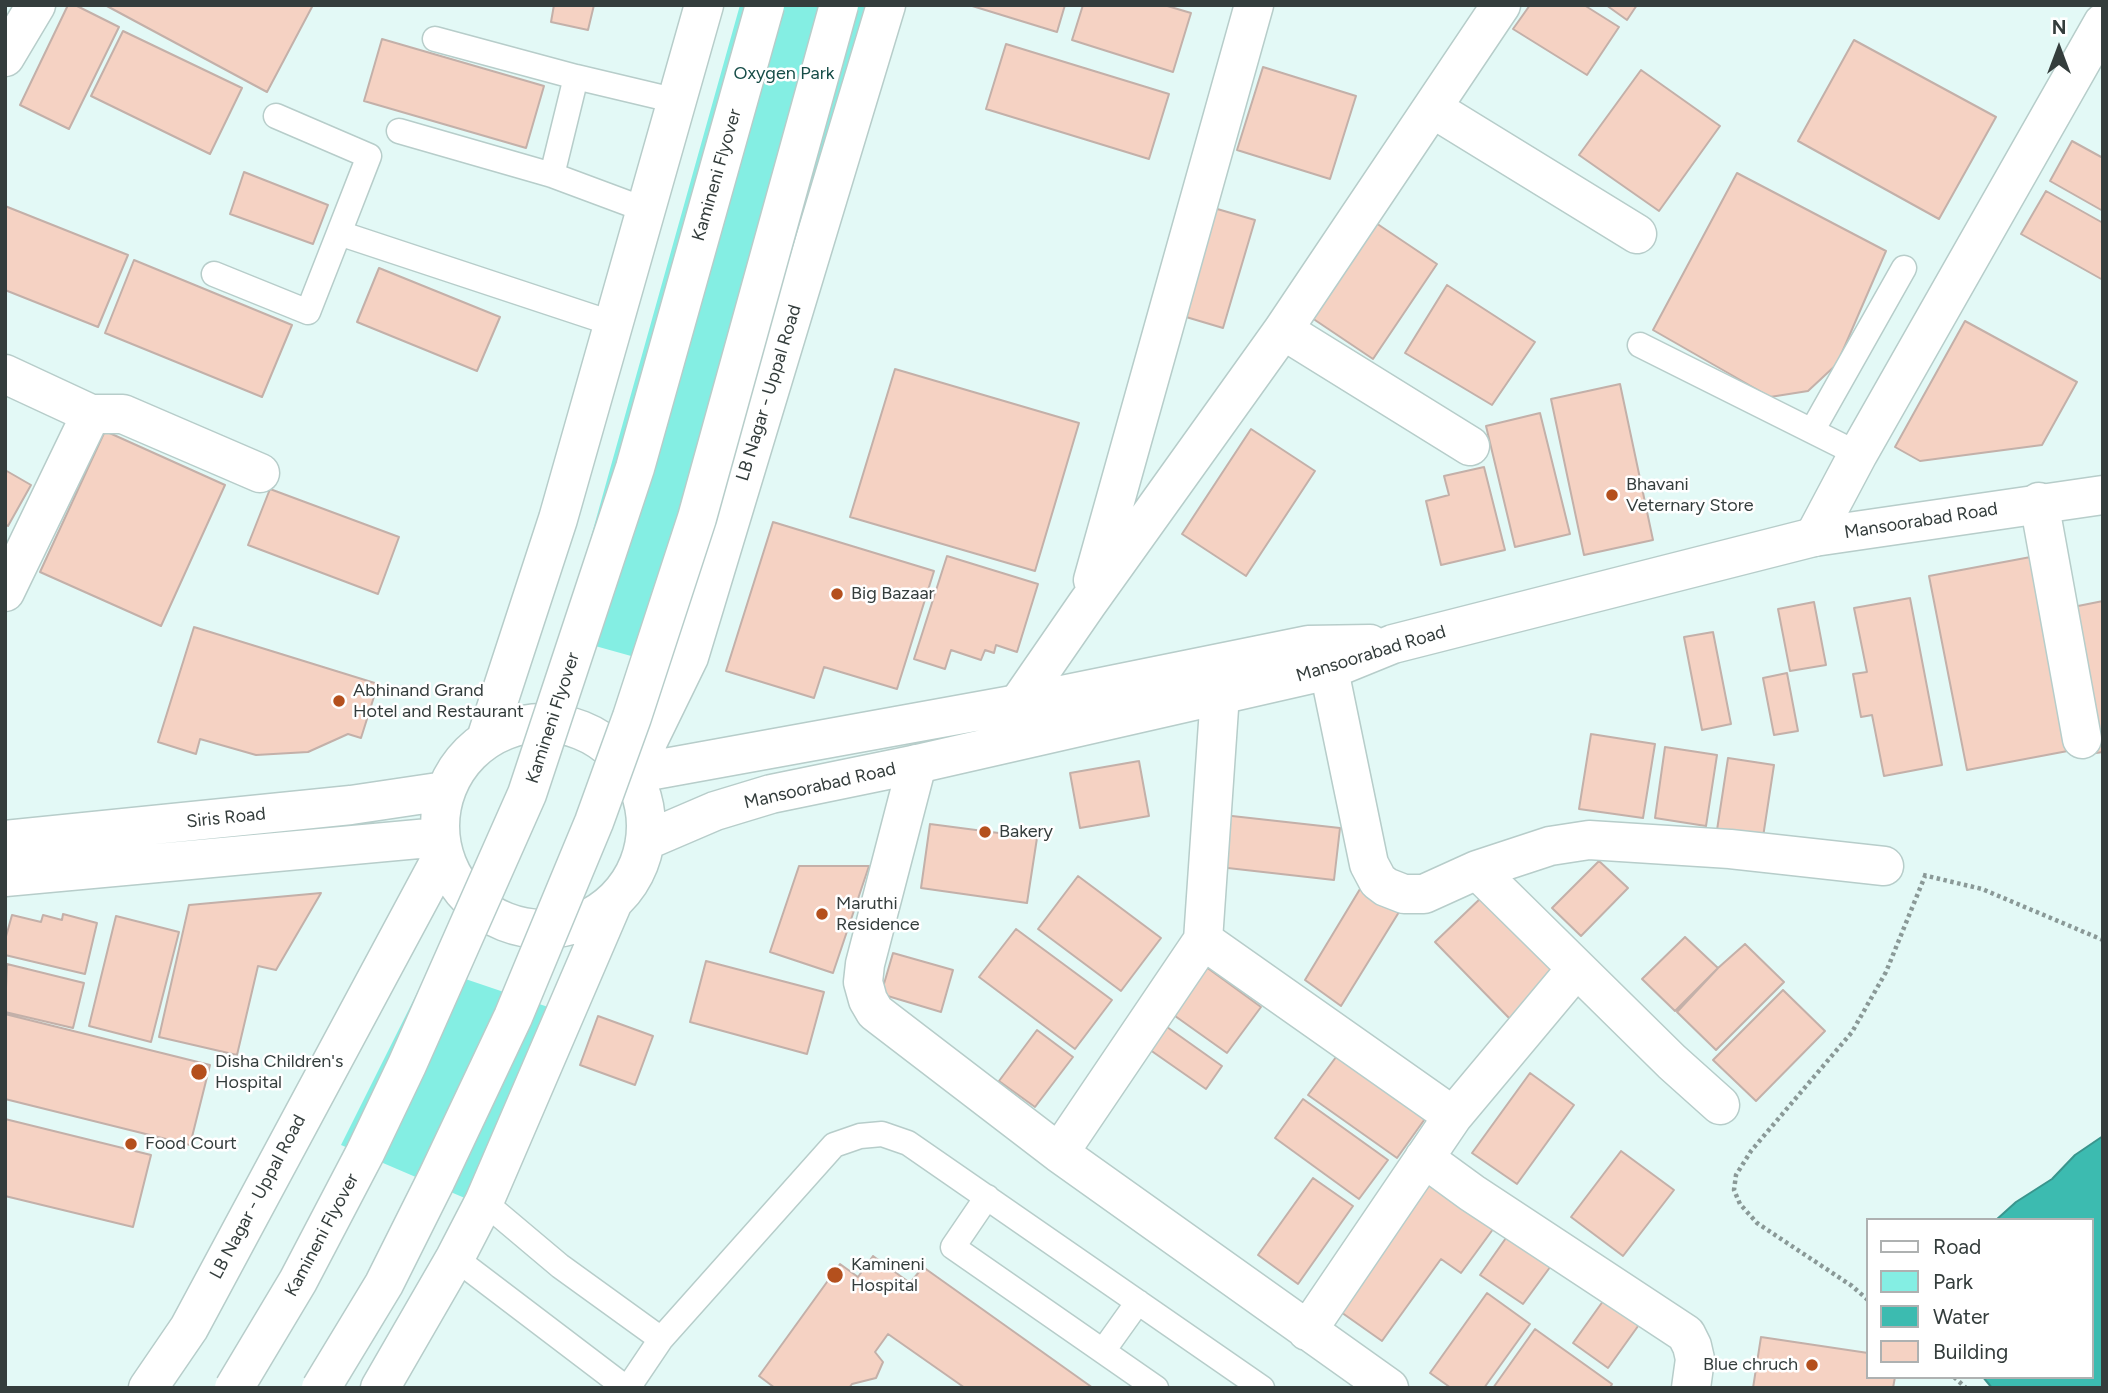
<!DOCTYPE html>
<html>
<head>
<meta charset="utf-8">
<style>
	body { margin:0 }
	#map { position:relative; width:2108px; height:1393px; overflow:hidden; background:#e3f9f6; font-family:Figtree,sans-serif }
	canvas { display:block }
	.frame { position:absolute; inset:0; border:7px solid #343d3c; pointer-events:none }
	.legend { position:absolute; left:1866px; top:1218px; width:228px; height:161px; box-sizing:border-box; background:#fff; border:2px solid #aeb1b1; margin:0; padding:9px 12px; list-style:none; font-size:21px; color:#343d3c }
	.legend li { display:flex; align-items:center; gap:14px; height:35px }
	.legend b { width:35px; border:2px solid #aeb1b1 }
	.north { position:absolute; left:2024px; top:14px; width:70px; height:70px; -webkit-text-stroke:5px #fff; paint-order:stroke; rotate:0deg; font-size:19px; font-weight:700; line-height:28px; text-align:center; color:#343d3c }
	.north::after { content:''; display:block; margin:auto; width:24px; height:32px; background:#343d3c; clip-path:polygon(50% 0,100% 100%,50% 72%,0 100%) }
</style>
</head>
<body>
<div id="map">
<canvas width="2108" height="1393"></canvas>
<div class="frame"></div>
<ul class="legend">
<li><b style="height:9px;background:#fff"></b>Road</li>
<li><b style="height:19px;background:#84eee3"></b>Park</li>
<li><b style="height:19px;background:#3cbbb0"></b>Water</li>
<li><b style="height:19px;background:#f5d2c3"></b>Building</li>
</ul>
<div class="north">N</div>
</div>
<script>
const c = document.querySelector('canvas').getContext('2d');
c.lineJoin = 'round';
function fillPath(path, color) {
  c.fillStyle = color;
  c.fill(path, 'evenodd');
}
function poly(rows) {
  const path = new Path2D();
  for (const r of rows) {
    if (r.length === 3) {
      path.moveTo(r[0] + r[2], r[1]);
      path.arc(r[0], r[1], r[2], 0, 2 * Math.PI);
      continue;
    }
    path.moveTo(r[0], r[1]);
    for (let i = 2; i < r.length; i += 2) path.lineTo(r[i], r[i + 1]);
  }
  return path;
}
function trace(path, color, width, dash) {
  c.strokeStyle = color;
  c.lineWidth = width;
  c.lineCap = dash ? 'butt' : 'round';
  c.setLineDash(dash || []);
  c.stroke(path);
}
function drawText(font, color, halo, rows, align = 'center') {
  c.font = font + ' Figtree,sans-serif';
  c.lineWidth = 5;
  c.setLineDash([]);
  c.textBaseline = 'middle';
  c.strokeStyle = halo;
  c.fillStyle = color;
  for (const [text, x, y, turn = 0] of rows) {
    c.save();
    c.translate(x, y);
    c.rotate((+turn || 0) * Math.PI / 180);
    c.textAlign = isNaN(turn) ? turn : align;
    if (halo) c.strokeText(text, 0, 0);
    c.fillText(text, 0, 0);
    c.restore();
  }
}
fillPath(poly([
	[740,5,867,5,667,666,563,637],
	[430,967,554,1009,467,1199,341,1145]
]), '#84eee3');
const water = poly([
	[2103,1136,2103,1388,1992,1388,1983,1377,2092,1377,2092,1220,1996,1220,2016,1202,2052,1179,2075,1155,2103,1136]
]);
fillPath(water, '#3cbbb0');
trace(water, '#3a958d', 2);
const building = poly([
	[68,5,75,5,119,27,69,129,20,105,68,5],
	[105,5,313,5,267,92,105,5],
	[554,5,594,5,588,30,551,22,554,5],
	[969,5,1065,5,1057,32,969,5],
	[1083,5,1164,5,1191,13,1173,72,1072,40,1083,5],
	[1530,5,1584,5,1619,27,1587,75,1513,29,1530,5],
	[1606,5,1637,5,1627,20,1606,5],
	[123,31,242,88,210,154,91,96,123,31],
	[382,39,544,86,526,148,364,101,382,39],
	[1854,40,1996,117,1939,219,1798,141,1854,40],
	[1006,44,1169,94,1149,159,986,109,1006,44],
	[1263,67,1356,96,1330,179,1237,150,1263,67],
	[1641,70,1720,126,1659,211,1579,155,1641,70],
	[2072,141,2103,158,2103,211,2050,181,2072,141],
	[244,172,328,205,313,244,230,214,244,172],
	[1737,173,1886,251,1837,364,1808,391,1770,397,1653,330,1737,173],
	[2046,191,2103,223,2103,280,2021,234,2046,191],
	[5,206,128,255,98,327,5,290,5,206],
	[1207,206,1255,220,1223,328,1176,314,1207,206],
	[1370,219,1437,264,1373,359,1306,314,1370,219],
	[134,260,292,325,262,397,105,333,134,260],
	[379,268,500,317,477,371,357,322,379,268],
	[1447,285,1535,342,1492,405,1405,353,1447,285],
	[1965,321,2077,382,2042,445,1920,461,1895,447,1965,321],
	[895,369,1079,423,1035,571,850,517,895,369],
	[1620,384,1653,540,1584,555,1551,399,1620,384],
	[1540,413,1570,534,1515,547,1486,426,1540,413],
	[1251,429,1315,471,1246,576,1182,534,1251,429],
	[105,431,225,485,161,626,40,572,105,431],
	[1484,467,1505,550,1441,565,1426,501,1449,495,1444,476,1484,467],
	[5,470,31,485,8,526,5,524,5,470],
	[270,489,399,537,378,594,248,545,270,489],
	[773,522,934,571,897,689,824,667,814,698,726,671,773,522],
	[947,556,1038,584,1017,652,996,645,994,653,985,650,981,660,951,650,945,669,914,659,947,556],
	[2036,556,2073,750,1967,770,1929,576,2036,556],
	[1910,598,1942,765,1884,776,1872,715,1861,717,1853,674,1867,672,1854,608,1910,598],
	[2103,601,2103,752,2096,753,2068,608,2103,601],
	[1814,602,1826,665,1790,671,1778,609,1814,602],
	[194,627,378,684,361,738,348,734,308,752,256,755,200,739,196,754,158,742,194,627],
	[1713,632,1731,724,1702,730,1684,637,1713,632],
	[1787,673,1798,731,1774,735,1763,678,1787,673],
	[1591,734,1655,744,1643,818,1579,809,1591,734],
	[1665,747,1717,755,1706,826,1655,818,1665,747],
	[1728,758,1774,765,1763,837,1717,830,1728,758],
	[1139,761,1149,816,1080,828,1070,773,1139,761],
	[1214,814,1340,828,1334,880,1210,866,1214,814],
	[930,824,1037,838,1027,903,921,888,930,824],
	[1599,861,1628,888,1581,936,1552,908,1599,861],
	[799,866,869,866,833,973,770,952,799,866],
	[1078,876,1161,938,1121,991,1038,929,1078,876],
	[1360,889,1399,912,1341,1006,1305,980,1360,889],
	[321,893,276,970,258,966,237,1055,159,1037,189,905,321,893],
	[1485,894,1560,971,1510,1019,1435,942,1485,894],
	[63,914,97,923,85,974,5,955,5,940,12,915,41,922,43,915,62,920,63,914],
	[116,916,179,932,151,1042,89,1026,116,916],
	[1016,929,1112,1000,1075,1049,979,977,1016,929],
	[1685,937,1718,968,1675,1011,1642,979,1685,937],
	[1745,944,1784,982,1716,1050,1677,1012,1718,968,1745,944],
	[893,953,953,970,941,1012,881,994,893,953],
	[706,961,824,992,807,1054,690,1022,706,961],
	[7,964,84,983,73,1028,5,1012,7,964],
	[1202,964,1261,1007,1227,1053,1168,1011,1202,964],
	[1783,990,1825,1031,1756,1101,1713,1060,1783,990],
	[5,1014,210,1065,190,1145,5,1099,5,1014],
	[598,1016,653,1036,635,1085,580,1065,598,1016],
	[1160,1022,1222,1066,1206,1089,1143,1045,1160,1022],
	[1037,1030,1073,1057,1035,1107,999,1081,1037,1030],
	[1339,1053,1427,1116,1397,1158,1308,1095,1339,1053],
	[1530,1073,1574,1105,1517,1184,1472,1153,1530,1073],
	[1303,1099,1388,1160,1359,1199,1275,1138,1303,1099],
	[5,1119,151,1155,133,1227,5,1196,5,1119],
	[1621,1151,1674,1190,1623,1256,1571,1217,1621,1151],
	[1435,1175,1499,1221,1461,1273,1441,1259,1382,1341,1338,1310,1435,1175],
	[1313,1178,1353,1206,1298,1284,1258,1255,1313,1178],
	[1513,1228,1556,1259,1523,1304,1480,1275,1513,1228],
	[873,1256,910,1283,923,1267,1093,1388,965,1388,888,1334,875,1352,883,1362,876,1378,852,1384,849,1388,775,1388,759,1376,840,1264,858,1277,873,1256],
	[1487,1293,1530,1324,1484,1388,1451,1388,1430,1373,1487,1293],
	[1606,1297,1641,1322,1608,1368,1573,1343,1606,1297],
	[1535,1329,1612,1384,1610,1388,1493,1388,1535,1329],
	[1761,1337,1868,1353,1868,1377,1895,1377,1893,1388,1753,1388,1761,1337]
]);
fillPath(building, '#f5d2c3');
trace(building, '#c3b0a9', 2);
const lane = poly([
	[435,39,576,77,677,101],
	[399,131,552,175,646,210],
	[552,175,576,77],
	[339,233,614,324],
	[214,274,308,312,339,233,369,156,276,116],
	[1640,345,1858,454],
	[1812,431,1904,268],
	[987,1197,953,1247,1156,1388],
	[484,1202,560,1266,661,1339],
	[455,1258,626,1388],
	[1103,1351,1138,1302],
	[628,1388,661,1339,834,1145,860,1136,882,1134,908,1143,1262,1388]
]);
const street = poly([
	[5,57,36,5],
	[1432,108,1637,234],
	[1283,330,1470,446],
	[5,374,91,414,123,414,260,473],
	[2039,502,2082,739],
	[1814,537,1858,454,2103,23],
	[1093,580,1254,5],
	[5,592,91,414],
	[1329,670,1369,864,1378,881,1386,887,1404,894,1424,894,1477,870,1672,1062,1720,1105],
	[1022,727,1018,704,1087,604,1283,330,1501,5],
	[917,764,865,964,863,982,868,1000,875,1012,1059,1153,1389,1388],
	[1477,870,1550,846,1589,840,1730,849,1884,866],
	[1203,940,1453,1116],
	[1059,1153,1203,940,1220,694],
	[1424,1158,1472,1193,1686,1334,1692,1346,1695,1359,1691,1388],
	[1307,1331,1453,1116,1576,969]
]);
const secondary = poly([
	[543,826,103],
	[486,739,558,519,704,5],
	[632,774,689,657,886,5],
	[632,774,1018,704,1308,645,1370,644],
	[5,840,351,805,445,791],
	[645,841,715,811,771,794,917,764,1329,670,1393,644,1814,537,2103,495],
	[5,877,440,837],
	[148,1388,189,1328,443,855],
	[380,1388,455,1258,484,1202,613,902]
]);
trace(lane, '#b7cdca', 27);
trace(street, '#b7cdca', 41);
trace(secondary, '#b7cdca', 41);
trace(poly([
	[1923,875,1982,889,2103,940],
	[1868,1300,1852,1286,1757,1223,1740,1204,1734,1190,1736,1175,1751,1151,1852,1032,1886,972,1925,876],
	[1954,1377,1966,1388]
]), '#8a9997', 4.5, [3.5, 3.5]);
trace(lane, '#fff', 24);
trace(street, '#fff', 38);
trace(secondary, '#fff', 38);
const highwayBridge = poly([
	[234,1388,298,1281,365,1153,407,1065,527,794,635,468,765,5],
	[321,1388,384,1284,436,1180,513,1017,594,822,632,717,697,518,839,5]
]);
trace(highwayBridge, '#b7cdca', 41, []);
trace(highwayBridge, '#fff', 38);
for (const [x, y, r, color] of [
	[1612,495,7,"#b4501d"],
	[837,594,7,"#b4501d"],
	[339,701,7,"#b4501d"],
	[985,832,7,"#b4501d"],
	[822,914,7,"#b4501d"],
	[199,1072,9,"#b4501d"],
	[131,1144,7,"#b4501d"],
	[835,1275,9,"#b4501d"],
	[1812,1365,7,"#b4501d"]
]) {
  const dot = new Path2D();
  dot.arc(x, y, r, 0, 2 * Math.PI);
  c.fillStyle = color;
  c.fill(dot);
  trace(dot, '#fff', 2.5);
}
drawText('18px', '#174d48', '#fff', [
	["Oxygen Park",784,74]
]);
drawText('18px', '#343d3c', '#fff', [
	["Kamineni Flyover",717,175,-74],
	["LB Nagar - Uppal Road",769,393,-73],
	["Mansoorabad Road",1921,521,-9],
	["Mansoorabad Road",1371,654,-17],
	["Kamineni Flyover",553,718,-72],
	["Mansoorabad Road",820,786,-13],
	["Siris Road",226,818,-6],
	["LB Nagar - Uppal Road",258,1197,-62],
	["Kamineni Flyover",322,1235,-62]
]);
drawText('18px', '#343d3c', '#fff', [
	["Bhavani",1626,485],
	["Veternary Store",1626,506],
	["Big Bazaar",851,594],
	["Abhinand Grand",353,691],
	["Hotel and Restaurant",353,712],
	["Bakery",999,832],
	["Maruthi",836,904],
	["Residence",836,925],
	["Disha Children's",215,1062],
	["Hospital",215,1083],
	["Food Court",145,1144],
	["Kamineni",851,1265],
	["Hospital",851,1286],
	["Blue chruch",1798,1365,"right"]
], 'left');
</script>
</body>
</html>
